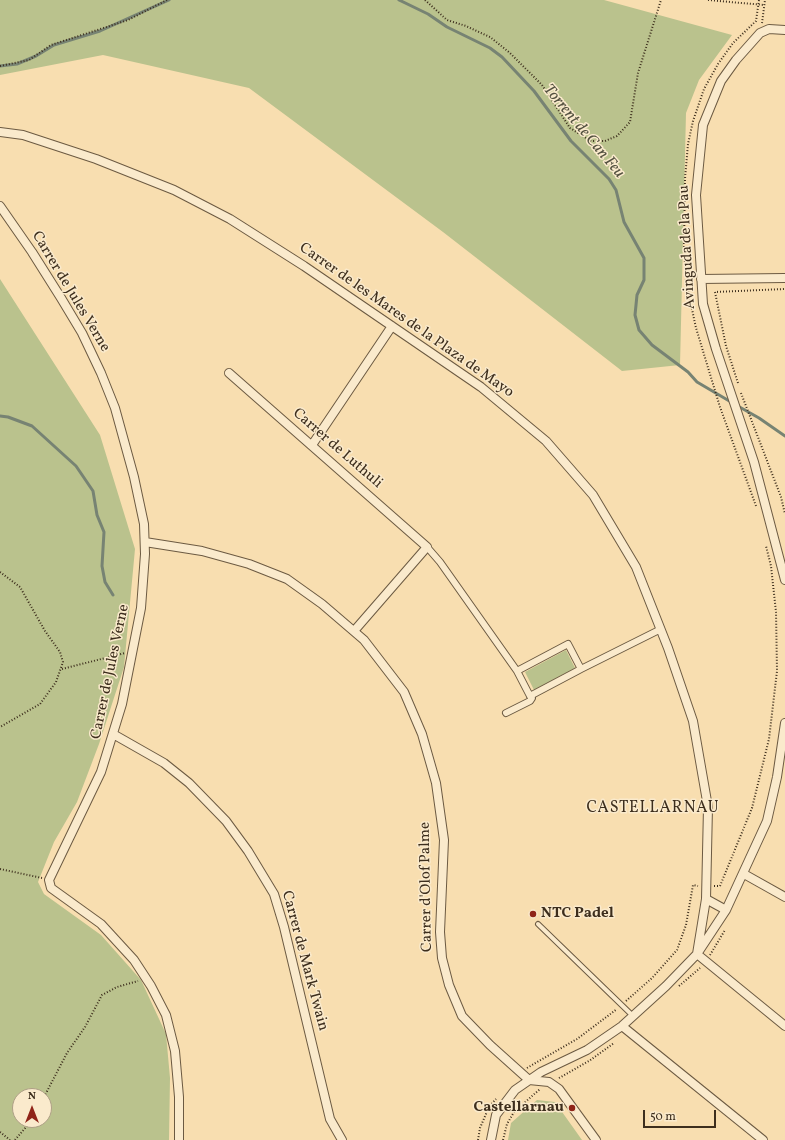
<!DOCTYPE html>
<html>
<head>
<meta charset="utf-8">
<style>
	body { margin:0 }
	#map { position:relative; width:785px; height:1140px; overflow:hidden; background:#f8deb0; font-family:Vollkorn,serif }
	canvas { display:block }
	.north { position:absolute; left:12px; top:1088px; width:40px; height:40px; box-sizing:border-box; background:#faeacc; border:1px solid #ae9f86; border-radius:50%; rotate:0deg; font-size:11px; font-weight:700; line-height:16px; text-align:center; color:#3d2e1d }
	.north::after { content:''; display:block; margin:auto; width:14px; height:18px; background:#8f2418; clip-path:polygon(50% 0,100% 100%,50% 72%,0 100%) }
	.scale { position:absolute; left:643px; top:1110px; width:73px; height:18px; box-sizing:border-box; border:2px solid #3d2e1d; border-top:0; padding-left:5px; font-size:12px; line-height:14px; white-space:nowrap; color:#3d2e1d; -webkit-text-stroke:3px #faeacc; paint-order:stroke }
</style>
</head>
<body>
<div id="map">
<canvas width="785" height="1140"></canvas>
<div class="north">N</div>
<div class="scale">50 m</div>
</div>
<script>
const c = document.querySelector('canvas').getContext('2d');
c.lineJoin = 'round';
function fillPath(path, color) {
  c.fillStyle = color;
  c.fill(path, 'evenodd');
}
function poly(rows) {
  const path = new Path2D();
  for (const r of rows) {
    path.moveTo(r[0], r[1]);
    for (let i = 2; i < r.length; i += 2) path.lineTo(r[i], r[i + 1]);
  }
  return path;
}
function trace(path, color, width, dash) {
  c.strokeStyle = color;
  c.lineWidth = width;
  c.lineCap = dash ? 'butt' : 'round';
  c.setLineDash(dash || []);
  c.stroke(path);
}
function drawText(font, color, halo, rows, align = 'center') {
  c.font = font + ' Vollkorn,serif';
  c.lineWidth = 3;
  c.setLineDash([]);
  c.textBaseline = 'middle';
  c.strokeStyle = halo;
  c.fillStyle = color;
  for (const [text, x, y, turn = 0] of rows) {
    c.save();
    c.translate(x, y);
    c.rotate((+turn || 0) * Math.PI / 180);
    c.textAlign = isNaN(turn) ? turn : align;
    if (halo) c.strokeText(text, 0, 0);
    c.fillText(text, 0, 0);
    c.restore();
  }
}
fillPath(poly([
	[0,0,604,0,732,35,699,80,686,113,680,365,622,371,443,232,249,88,103,55,0,75],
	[0,279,100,435,135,549,124,667,99,744,77,802,54,842,38,882,44,894,101,935,141,980,166,1034,170,1078,169,1140,0,1140],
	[20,1096,44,1096,44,1120,20,1120],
	[566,650,575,668,534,690,525,672],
	[537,1100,555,1102,582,1140,508,1140,511,1123]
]), '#bac28d');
trace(poly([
	[399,0,428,14,447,27,490,48,502,57,534,91,571,141,609,179,616,190,624,222,644,258,644,280,637,295,635,315,639,330,652,345,688,372,697,382,731,402],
	[0,66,17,64,36,56,54,45,100,31,169,0],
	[736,405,759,418,785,436],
	[0,416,8,417,32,426,76,466,93,491,97,515,104,532,102,566,105,582,113,595]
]), '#778373', 3);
const service = poly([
	[538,924,633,1016]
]);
const pedestrian = poly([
	[427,547,440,562,517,671,530,696,581,669,568,644,517,671],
	[581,669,661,629],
	[506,713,530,701,532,698,530,696]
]);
const minor = poly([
	[785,30,769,29,760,33,736,60,721,81,703,125,696,195,703,304,716,349,754,462,785,580],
	[0,132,23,135,96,159,174,190,230,219,304,266,481,387,546,441,593,495,636,567,668,648,693,721,708,807,706,899,697,954,785,1026],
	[0,206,32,252,61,298,82,333,101,373,115,408,134,477,144,524,145,554,141,608,122,704,101,772,49,880,51,888,101,924,134,960,151,986,166,1015,175,1051,179,1097,179,1140],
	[701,279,785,278],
	[229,373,427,547,354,631],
	[312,445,392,326],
	[145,542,202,551,249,564,287,579,322,604,364,640,404,692,422,734,436,783,444,840,440,932,442,958,449,985,462,1016,490,1045,529,1080],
	[113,734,164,763,189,783,226,821,248,851,274,894,284,927,330,1119,342,1140],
	[744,874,785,897],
	[706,899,726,910],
	[622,1026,763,1140],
	[529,1080,549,1082,559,1089,596,1140],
	[491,1140,496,1115,515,1090,541,1072,587,1050,622,1026,666,986,697,954,726,910,767,821,777,777,785,723]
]);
trace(service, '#6c5a42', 6);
trace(pedestrian, '#6c5a42', 8);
trace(minor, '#6c5a42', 10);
trace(poly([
	[425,0,447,20,466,26,490,37,510,53,542,85,570,128,591,141,605,141,617,136,630,122,638,73,661,0],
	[708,0,764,5],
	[762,23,765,0],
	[0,66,29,60,51,45,128,20,167,0],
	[738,383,726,346,715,292,785,289],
	[741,393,781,497,785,514],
	[756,506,720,407,696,328,686,281,684,245,685,179,688,144,693,121,704,89,718,64,733,43,756,21,759,0],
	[0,572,20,587,45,631,60,652,63,662,56,682,40,704,0,727],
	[62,669,125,653],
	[0,869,42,878],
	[714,886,720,886,752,808,769,739,777,671,776,612,771,566,766,546],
	[710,955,725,930],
	[679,986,700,968],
	[626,1001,652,978,677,950,686,925,693,885,698,886],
	[527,1068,577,1039,617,1009],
	[559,1078,589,1061,614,1043],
	[44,1097,67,1053,85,1027,102,995,117,987,138,981],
	[0,1132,10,1140],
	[15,1140,32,1120],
	[478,1140,480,1128,489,1107,496,1099],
	[503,1140,507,1124,514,1112,540,1089]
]), '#3d2e1d', 2, [1, 2]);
trace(service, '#faeacc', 4);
trace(pedestrian, '#faeacc', 6);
trace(minor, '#faeacc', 8);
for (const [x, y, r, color] of [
	[533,914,4,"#8f2418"],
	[572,1108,4,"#8f2418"]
]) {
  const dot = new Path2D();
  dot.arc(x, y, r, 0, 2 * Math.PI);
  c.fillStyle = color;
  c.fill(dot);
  trace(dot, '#faeacc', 1.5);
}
drawText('15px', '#3d2e1d', '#faeacc', [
	["Avinguda de la Pau",688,247,-93],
	["Carrer de Jules Verne",70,292,59],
	["Carrer de les Mares de la Plaza de Mayo",406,321,35],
	["Carrer de Luthuli",337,449,41],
	["Carrer de Jules Verne",111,672,-78],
	["Carrer d'Olof Palme",427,887,-91],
	["Carrer de Mark Twain",304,961,75]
]);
drawText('bold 15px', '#3d2e1d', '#faeacc', [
	["NTC Padel",541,914],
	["Castellarnau",564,1108,"right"]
], 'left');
drawText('italic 16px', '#555241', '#faeacc', [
	["Torrent de Can Feu",583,132,50]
]);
c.letterSpacing = '1px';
drawText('16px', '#3d2e1d', '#faeacc', [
	["CASTELLARNAU",653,809]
]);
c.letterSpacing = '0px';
</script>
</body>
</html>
